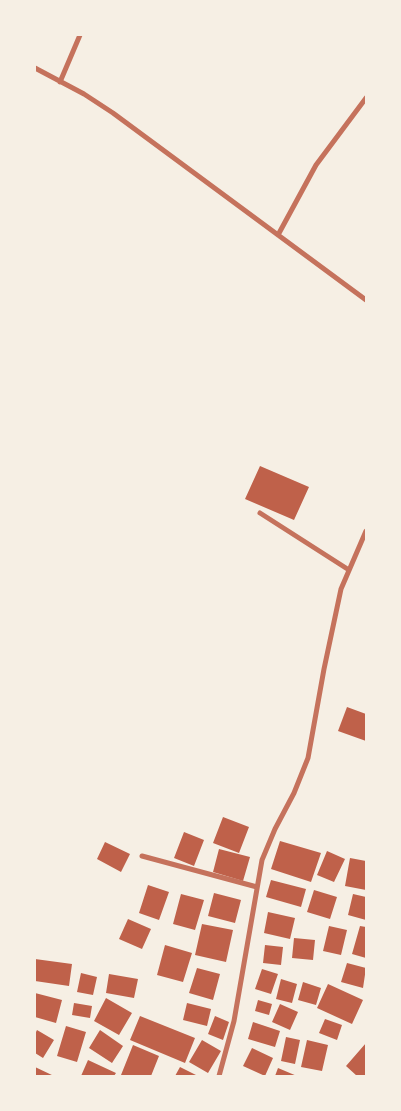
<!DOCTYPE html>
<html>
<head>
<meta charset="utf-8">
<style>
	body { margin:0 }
	#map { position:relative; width:401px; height:1111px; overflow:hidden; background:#f6efe4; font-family:"IBM Plex Serif",serif }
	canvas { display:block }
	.frame { position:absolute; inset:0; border:36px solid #f6efe4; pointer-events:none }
</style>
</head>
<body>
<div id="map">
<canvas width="401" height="1111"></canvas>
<div class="frame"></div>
</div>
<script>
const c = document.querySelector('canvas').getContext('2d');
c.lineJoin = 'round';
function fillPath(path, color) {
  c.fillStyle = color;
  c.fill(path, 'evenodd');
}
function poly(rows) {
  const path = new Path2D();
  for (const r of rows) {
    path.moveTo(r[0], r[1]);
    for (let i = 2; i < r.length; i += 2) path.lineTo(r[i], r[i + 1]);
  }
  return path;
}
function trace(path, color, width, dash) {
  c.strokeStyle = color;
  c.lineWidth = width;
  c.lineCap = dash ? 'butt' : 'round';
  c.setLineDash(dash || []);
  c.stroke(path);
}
fillPath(poly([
	[260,466,309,487,294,520,245,499],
	[347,707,366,714,366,741,338,731],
	[223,817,249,827,239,853,213,843],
	[184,832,204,840,194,866,174,858],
	[280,841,321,853,311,882,271,869],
	[105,842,130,854,121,872,97,859],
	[219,849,250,857,243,881,213,872],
	[327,851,345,859,334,882,317,875],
	[350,858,366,861,366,890,345,886],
	[271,880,306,889,301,907,266,897],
	[148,885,169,892,159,920,139,913],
	[314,890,337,897,330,919,307,912],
	[214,893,241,900,235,923,208,916],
	[181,894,204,900,195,930,173,924],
	[353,894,366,897,366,920,348,915],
	[268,912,295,918,290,939,264,933],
	[128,919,151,929,142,949,119,939],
	[202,924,233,930,226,962,195,955],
	[329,926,347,930,341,955,323,951],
	[360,926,366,927,366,958,352,954],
	[294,938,315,940,313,960,292,958],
	[165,945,192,953,183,982,157,975],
	[265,945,283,947,281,965,263,963],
	[35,959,72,964,69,986,35,981],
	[347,963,366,968,363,988,341,982],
	[197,968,220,974,213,1000,189,993],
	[262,969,278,974,271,994,255,989],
	[81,973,97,977,93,995,77,992],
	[109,974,138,979,134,998,106,993],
	[281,979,297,984,292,1003,276,999],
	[303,982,321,988,316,1005,298,1000],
	[328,984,363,1000,352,1024,317,1008],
	[35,993,62,1000,56,1023,35,1017],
	[106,998,132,1013,119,1035,94,1021],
	[258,1000,272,1004,269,1015,255,1011],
	[74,1003,92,1006,90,1018,72,1015],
	[187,1003,211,1009,207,1026,183,1020],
	[280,1004,298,1012,290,1030,272,1022],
	[140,1016,195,1038,185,1063,130,1040],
	[215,1016,229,1022,223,1040,208,1034],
	[325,1019,342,1025,337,1040,319,1033],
	[253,1022,280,1031,275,1047,248,1039],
	[66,1026,86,1032,77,1062,57,1056],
	[37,1030,54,1040,43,1058,35,1053,35,1034],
	[100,1030,123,1046,112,1063,89,1048],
	[286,1037,300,1040,295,1064,281,1061],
	[202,1040,221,1051,208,1073,189,1062],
	[307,1040,328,1045,322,1071,301,1067],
	[366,1043,366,1076,357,1076,346,1066],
	[133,1045,159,1056,151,1076,121,1075],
	[252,1048,273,1058,265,1076,243,1066],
	[88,1060,116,1073,114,1076,81,1076],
	[35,1067,54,1076,35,1076],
	[180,1067,198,1076,175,1076],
	[278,1068,297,1076,275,1076]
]), '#bf614a');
trace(poly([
	[35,68,84,94,113,113,366,300],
	[60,82,80,35],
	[278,235,316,165,366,98],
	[260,513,349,570],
	[142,856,257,887],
	[219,1076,234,1021,262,860,275,829,294,793,308,758,324,669,341,589,366,531]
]), '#c5725c', 5);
</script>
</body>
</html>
